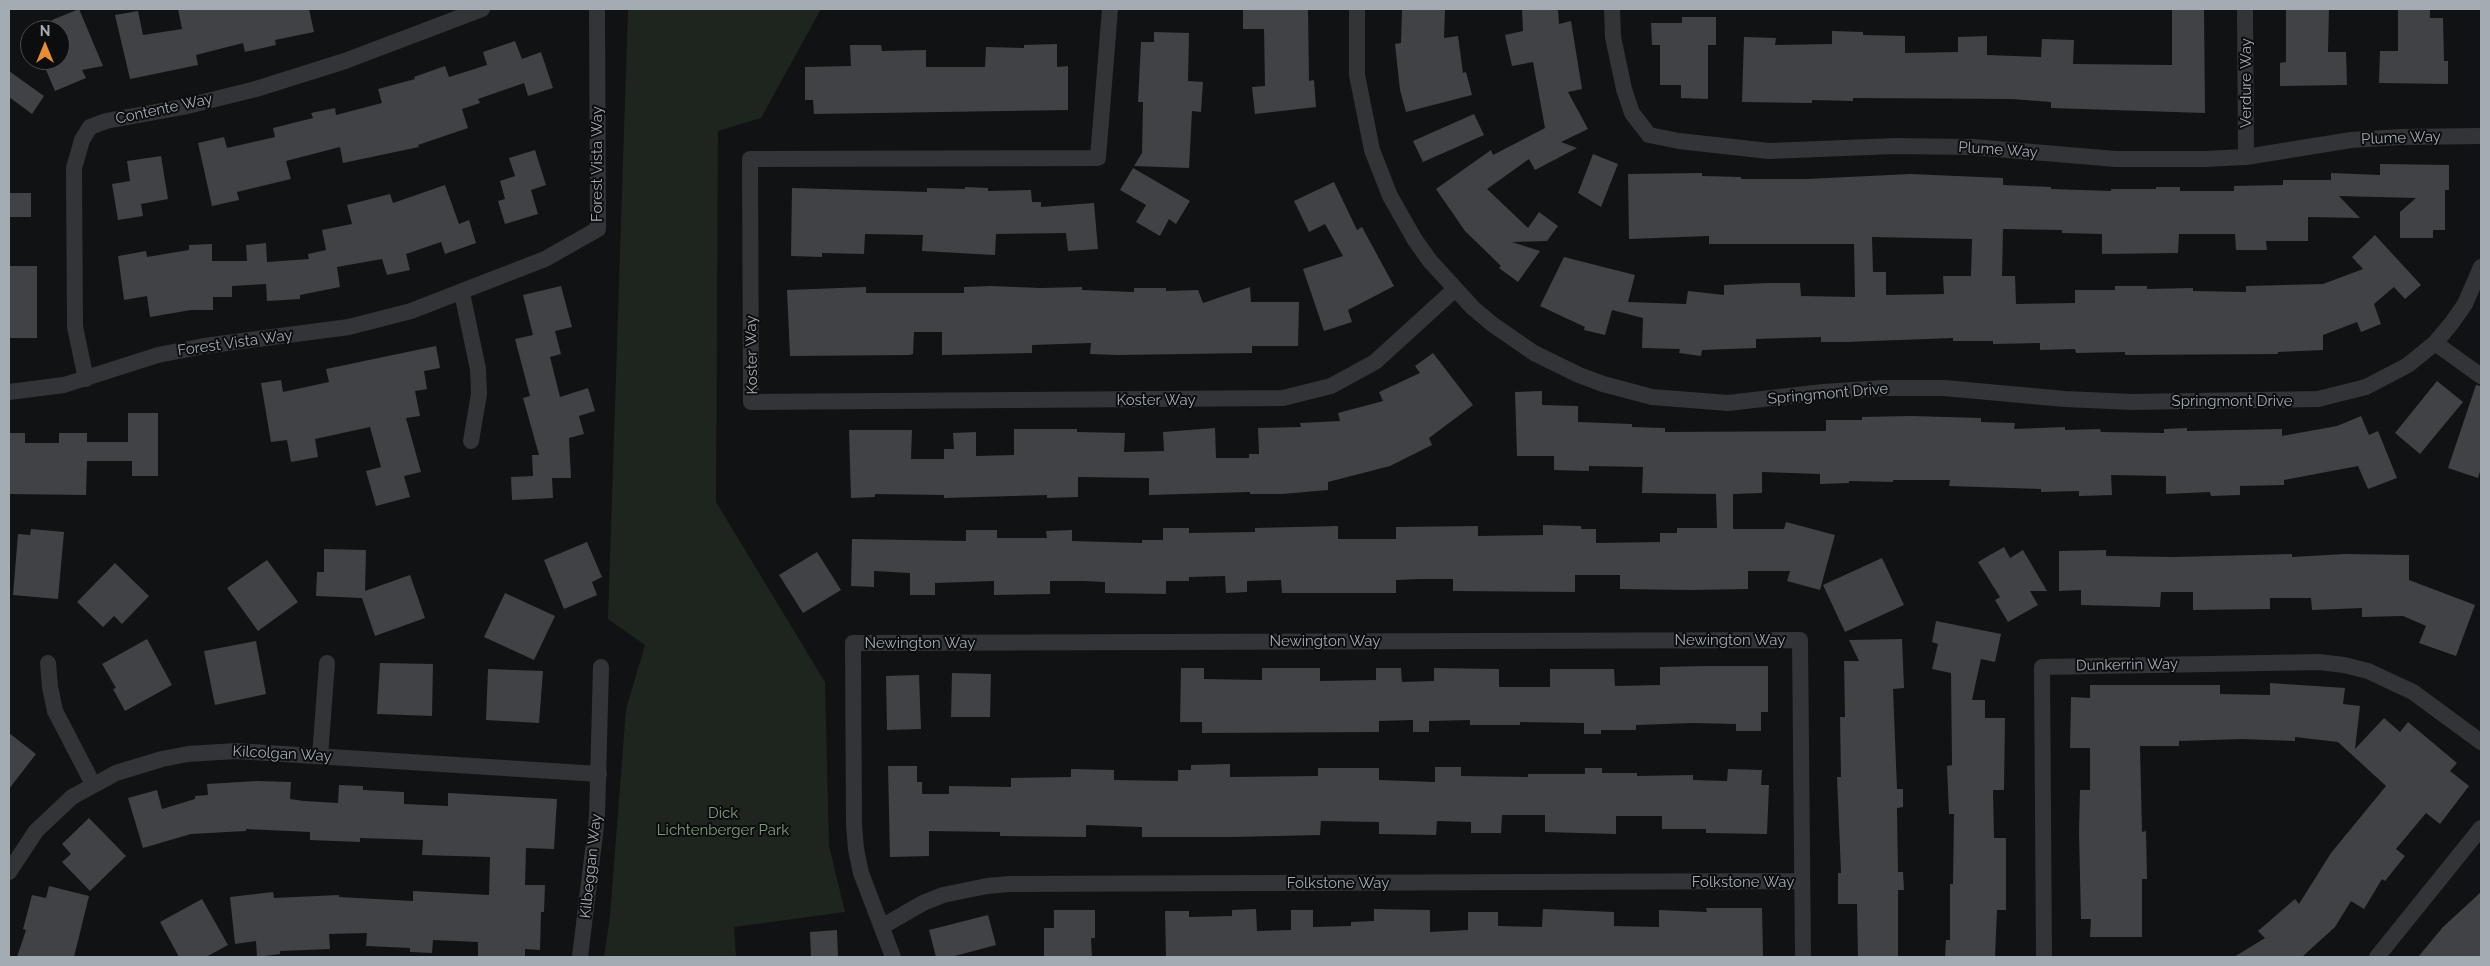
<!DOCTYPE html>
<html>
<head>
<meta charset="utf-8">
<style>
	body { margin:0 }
	#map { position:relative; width:2490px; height:966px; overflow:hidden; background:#111213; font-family:Raleway,sans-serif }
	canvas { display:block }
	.frame { position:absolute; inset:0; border:10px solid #a3abb3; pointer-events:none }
	.north { position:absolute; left:20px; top:20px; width:50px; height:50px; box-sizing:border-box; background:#0c0d0e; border:1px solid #484c50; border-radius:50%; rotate:0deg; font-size:14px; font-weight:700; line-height:20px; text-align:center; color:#a3abb3 }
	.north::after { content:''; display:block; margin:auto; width:18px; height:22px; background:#e88d34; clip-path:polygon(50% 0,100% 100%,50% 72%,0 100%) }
</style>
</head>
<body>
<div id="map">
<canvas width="2490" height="966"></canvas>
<div class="frame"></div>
<div class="north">N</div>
</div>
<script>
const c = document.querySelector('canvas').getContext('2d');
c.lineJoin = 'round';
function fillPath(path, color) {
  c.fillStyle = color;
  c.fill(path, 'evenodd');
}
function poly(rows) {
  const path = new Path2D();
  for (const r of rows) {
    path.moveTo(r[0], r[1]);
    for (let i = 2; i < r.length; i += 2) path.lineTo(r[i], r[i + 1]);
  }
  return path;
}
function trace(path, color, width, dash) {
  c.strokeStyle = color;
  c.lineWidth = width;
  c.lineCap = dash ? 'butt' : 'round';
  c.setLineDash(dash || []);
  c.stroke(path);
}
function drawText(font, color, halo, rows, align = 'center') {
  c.font = font + ' Raleway,sans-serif';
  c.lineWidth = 4;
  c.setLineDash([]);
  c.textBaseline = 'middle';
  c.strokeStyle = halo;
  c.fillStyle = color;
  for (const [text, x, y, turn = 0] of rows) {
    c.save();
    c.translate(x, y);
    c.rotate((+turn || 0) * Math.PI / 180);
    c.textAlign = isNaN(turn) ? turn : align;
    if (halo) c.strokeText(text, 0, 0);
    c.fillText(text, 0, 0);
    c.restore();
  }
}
fillPath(poly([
	[628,9,821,9,761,118,718,131,716,502,825,682,829,846,845,912,734,927,736,957,604,957,610,916,626,709,645,645,608,619]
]), '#1e251e');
fillPath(poly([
	[79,9,103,66,82,70,86,78,55,91,46,70,56,65,54,60,60,60,60,30,45,30,54,26,52,20],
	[178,9,309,9,314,32,275,40,276,45,245,52,243,43,196,55,198,65,130,79,115,15,138,11,143,35,182,29],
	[1243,9,1308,9,1309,81,1314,80,1316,107,1255,114,1252,87,1265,86,1264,29,1243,29],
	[1402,9,1445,9,1444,38,1458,36,1463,73,1466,72,1472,95,1406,112,1400,90,1395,44,1401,43],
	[1522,9,1558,9,1559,24,1571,21,1582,89,1568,92,1588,129,1561,142,1577,148,1535,170,1529,159,1487,189,1528,228,1539,212,1558,226,1547,241,1512,242,1540,251,1518,282,1499,268,1501,266,1465,231,1436,189,1491,150,1493,155,1545,128,1533,62,1512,66,1505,35,1523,31],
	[2172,9,2204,9,2205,113,2051,108,2051,102,2012,99,1853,98,1853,101,1812,100,1812,103,1742,102,1744,37,1776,38,1775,45,1832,44,1832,31,1863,32,1863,35,1905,36,1905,53,1958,52,1958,37,1987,36,1987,55,2041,57,2042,39,2074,40,2073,64,2172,65],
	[2286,9,2329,9,2328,52,2346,52,2347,85,2280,86,2280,63,2286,62],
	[2398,9,2430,9,2430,18,2443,18,2444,61,2448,61,2448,84,2379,83,2380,51,2398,51],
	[1682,17,1716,17,1716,45,1708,45,1708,99,1681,98,1681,85,1660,85,1660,45,1652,45,1651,23,1682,23],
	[1154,32,1189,33,1188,81,1203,82,1201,112,1192,111,1189,168,1134,166,1142,153,1143,102,1138,102,1141,42,1154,42],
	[515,41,522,59,541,52,553,88,528,96,524,83,478,99,480,103,462,109,468,128,418,145,419,147,343,163,340,147,286,161,291,179,237,192,239,200,212,206,198,143,224,137,227,148,275,137,273,128,313,118,311,113,335,108,336,115,382,103,378,89,415,79,414,77,445,66,449,77,487,65,483,52],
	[1057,44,1057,67,1068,66,1068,110,814,114,813,100,805,100,805,67,851,66,850,45,881,45,882,51,926,50,926,67,985,67,986,47,1024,48,1024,45],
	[9,71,44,96,32,114,9,97],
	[1474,114,1484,135,1423,162,1413,141],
	[535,150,546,185,531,190,538,214,505,224,498,201,505,199,500,181,515,176,509,158],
	[1593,154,1618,164,1601,207,1578,193],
	[161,156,168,199,141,204,143,216,118,220,112,184,130,181,127,161],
	[2380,164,2449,165,2449,190,2445,190,2445,230,2433,230,2433,238,2400,238,2400,212,2416,198,2339,196,2360,218,2308,217,2308,241,2266,241,2267,250,2236,250,2235,234,2179,234,2178,253,2102,254,2102,234,2062,233,2062,230,2003,229,2002,276,2015,276,2016,304,2075,303,2075,290,2115,290,2115,286,2147,286,2147,289,2193,288,2193,291,2246,292,2246,286,2323,284,2363,269,2352,257,2375,235,2421,285,2405,299,2394,287,2374,304,2381,324,2361,332,2357,322,2323,335,2323,350,2278,352,2278,354,2125,355,2125,352,2076,353,2075,349,2040,350,2040,343,1993,344,1993,341,1953,341,1953,338,1845,342,1821,342,1821,337,1756,339,1756,348,1702,350,1701,356,1679,353,1680,349,1642,348,1643,318,1612,310,1605,335,1584,330,1585,327,1540,306,1564,257,1635,275,1628,302,1686,304,1688,291,1724,295,1724,285,1768,283,1800,283,1801,296,1855,297,1854,244,1709,244,1709,236,1629,239,1628,174,1702,173,1702,176,1741,177,1741,179,1807,179,1910,174,2003,178,2003,185,2051,187,2051,189,2111,191,2111,189,2156,189,2156,187,2180,187,2180,191,2234,191,2234,186,2283,185,2283,180,2331,180,2331,173,2380,175],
	[1872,237,1972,239,1971,276,1943,276,1944,294,1886,295,1886,272,1873,272],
	[1133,168,1190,201,1176,224,1169,219,1160,236,1136,222,1146,205,1120,190],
	[1334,182,1357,230,1362,227,1394,286,1348,310,1352,322,1324,331,1303,269,1343,256,1325,224,1309,232,1294,201],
	[445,185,459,224,469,220,476,243,445,254,441,242,406,254,410,270,387,275,382,259,337,267,340,287,300,295,300,299,267,301,266,284,232,286,232,297,213,297,213,310,191,310,150,317,147,296,124,300,118,256,146,251,147,257,189,250,189,245,212,244,212,261,247,261,246,245,266,243,267,262,309,259,308,254,326,250,322,230,352,224,347,205,390,194,393,203],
	[965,187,988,188,988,191,1031,190,1032,202,1041,202,1041,207,1094,203,1098,249,1068,251,1066,233,996,234,995,255,922,251,923,235,865,234,864,254,822,253,822,257,791,256,792,188,927,192,927,188,965,189],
	[9,193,31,193,31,217,9,217],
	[9,266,37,266,37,338,9,338],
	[561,286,572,327,555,331,561,354,550,357,560,397,588,388,595,411,579,416,584,434,569,438,571,478,552,478,553,498,512,500,511,477,533,476,532,455,539,455,523,398,530,396,515,339,533,335,523,295],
	[991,286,1040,288,1082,287,1082,290,1134,292,1134,288,1166,288,1166,291,1198,290,1203,303,1250,287,1251,302,1299,302,1298,346,1252,346,1252,353,1118,355,1090,354,1091,343,1032,345,1032,353,942,355,942,332,914,332,913,354,909,355,790,356,787,290,866,287,866,293,964,293,964,287],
	[436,346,440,368,424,371,427,389,415,391,420,416,406,418,421,472,404,476,410,497,376,506,366,471,381,467,370,427,315,439,318,457,291,462,287,440,271,442,261,383,281,380,283,392,329,382,326,369],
	[1433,353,1473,405,1429,438,1432,445,1390,466,1328,482,1328,490,1282,494,1250,494,1250,492,1149,495,1149,478,1078,477,1078,497,1047,498,1047,495,944,498,944,495,875,494,875,497,851,498,849,430,912,430,911,459,944,459,944,449,954,449,953,433,976,432,976,456,1014,455,1014,429,1077,429,1077,432,1125,433,1124,452,1164,451,1163,432,1215,428,1216,458,1249,458,1249,454,1259,454,1258,428,1301,427,1300,423,1340,421,1338,413,1383,401,1379,392,1420,373,1415,366],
	[2437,381,2463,402,2420,454,2395,433],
	[2476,385,2481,386,2481,468,2478,478,2448,468],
	[1542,391,1542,405,1578,406,1578,422,1632,424,1632,427,1665,428,1665,432,1826,431,1826,420,1862,420,1862,417,1911,416,1981,418,1981,422,2015,423,2014,429,2065,427,2065,430,2100,429,2101,432,2164,433,2164,429,2187,428,2187,431,2282,429,2282,436,2337,426,2361,416,2369,435,2378,431,2397,478,2368,489,2358,466,2284,480,2284,485,2240,486,2240,495,2211,496,2210,492,2166,494,2166,476,2111,475,2112,495,2079,496,2079,491,2041,492,2041,489,1949,486,1950,480,1893,480,1893,482,1849,481,1849,483,1820,484,1820,474,1762,472,1762,493,1733,494,1733,529,1784,529,1786,522,1835,535,1820,590,1787,581,1790,571,1748,571,1748,589,1691,590,1620,589,1620,575,1575,575,1575,592,1453,591,1453,579,1420,579,1396,580,1396,593,1282,593,1281,580,1247,581,1247,592,1226,593,1225,576,1189,577,1189,581,1166,581,1166,594,1105,593,1105,582,1083,581,1050,581,1050,594,994,595,994,581,935,583,935,595,910,595,910,573,874,571,874,587,851,586,852,539,966,541,966,530,997,530,997,538,1047,538,1046,531,1072,530,1072,541,1142,543,1142,540,1163,540,1163,528,1189,528,1189,533,1255,532,1255,528,1338,526,1338,539,1396,539,1396,527,1478,526,1478,536,1543,535,1543,525,1581,526,1581,529,1596,529,1596,543,1660,542,1660,533,1677,533,1677,528,1717,528,1716,494,1642,493,1643,467,1589,466,1589,471,1554,470,1554,456,1517,456,1515,392],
	[128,413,158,413,158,476,132,476,132,461,87,461,86,495,9,494,9,433,25,433,25,443,59,443,59,433,87,433,87,442,128,442],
	[31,529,64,532,58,599,13,595,18,534,30,535],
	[587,542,602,577,592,582,597,595,564,609,544,560],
	[2004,547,2010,558,2023,550,2047,591,2030,591,2038,605,2008,622,1995,600,2000,597,1978,562],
	[324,549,366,550,365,591,410,575,425,618,375,636,362,598,316,596,317,572,324,572],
	[2106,550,2106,556,2175,557,2292,554,2292,557,2345,554,2409,555,2409,580,2475,605,2456,656,2419,643,2426,626,2403,616,2362,617,2362,608,2312,610,2311,598,2270,598,2270,609,2193,610,2193,592,2161,592,2160,607,2081,605,2081,590,2059,591,2059,551],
	[817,552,841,590,803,613,779,575],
	[1882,558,1904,605,1845,632,1823,585],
	[267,560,298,602,258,631,227,588],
	[115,563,149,596,122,624,114,616,103,627,77,602],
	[505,593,555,616,534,660,484,637],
	[1936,621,2001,634,1995,662,1981,659,1972,700,1985,700,1985,718,2005,718,2004,790,1993,790,1994,838,2006,838,2006,910,1997,910,1995,957,1945,957,1946,940,1950,940,1950,884,1953,884,1954,814,1949,814,1947,766,1952,765,1951,673,1932,669,1938,644,1932,642],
	[147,639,172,685,125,711,113,689,116,688,102,664],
	[1902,639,1904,688,1893,689,1897,789,1903,789,1903,807,1897,808,1898,872,1903,872,1904,890,1898,890,1898,957,1858,957,1857,904,1838,904,1838,873,1841,873,1837,777,1841,777,1840,717,1845,717,1844,661,1859,661,1849,640],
	[256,641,266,694,215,705,204,651],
	[380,663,433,664,432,716,377,714],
	[1705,666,1768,666,1768,712,1761,712,1761,731,1736,731,1736,724,1693,723,1636,725,1636,730,1601,730,1601,734,1584,734,1584,723,1520,722,1520,725,1470,725,1470,720,1429,721,1429,732,1413,732,1413,720,1379,721,1379,732,1202,733,1202,722,1180,722,1181,668,1204,668,1204,679,1262,680,1262,668,1320,668,1320,681,1376,680,1376,668,1401,668,1402,682,1434,681,1434,668,1499,669,1499,687,1550,687,1550,669,1614,669,1615,686,1660,685,1660,667],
	[488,669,543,671,539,723,486,720],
	[952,673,991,674,990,717,951,717],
	[919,675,921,729,887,730,886,676],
	[2270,683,2345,688,2343,704,2360,706,2355,749,2384,718,2400,732,2408,722,2457,763,2450,771,2469,786,2440,824,2426,813,2396,849,2405,856,2385,881,2382,879,2364,909,2351,901,2335,927,2302,957,2234,957,2265,938,2258,931,2295,899,2299,904,2331,853,2386,786,2338,742,2295,737,2295,741,2242,739,2179,741,2179,746,2140,746,2142,832,2146,831,2147,879,2142,879,2142,937,2090,937,2091,919,2081,919,2079,833,2080,790,2090,790,2090,748,2070,748,2071,697,2090,698,2090,685,2220,685,2220,694,2270,695],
	[9,733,36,754,9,789],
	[1230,764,1230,777,1318,776,1318,768,1379,768,1379,780,1435,782,1435,767,1461,767,1461,776,1528,777,1528,774,1585,774,1585,768,1602,768,1602,773,1637,773,1637,776,1693,775,1693,780,1727,781,1728,769,1762,770,1761,785,1769,785,1767,834,1706,833,1706,829,1662,829,1662,816,1616,816,1616,834,1545,832,1545,815,1502,815,1501,833,1471,833,1471,822,1437,821,1436,835,1379,834,1379,822,1321,821,1320,835,1231,837,1142,837,1142,827,1086,825,1086,837,1000,836,1000,832,929,831,929,856,890,857,888,766,917,766,917,782,922,782,922,794,949,794,949,786,1011,787,1011,778,1071,777,1071,769,1114,770,1114,780,1178,781,1178,770,1191,770,1191,765],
	[257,781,291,782,290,799,304,801,338,803,339,785,363,786,363,790,404,792,404,804,448,806,448,793,557,799,554,849,526,848,525,885,545,885,544,912,541,912,540,950,525,949,525,957,478,957,478,942,433,940,432,953,410,952,410,948,366,946,367,933,329,934,330,949,280,951,280,954,257,957,256,941,235,944,230,897,273,892,274,898,339,895,339,897,413,901,413,891,489,895,490,857,422,855,423,840,360,838,360,842,310,840,310,832,246,829,246,831,191,834,143,848,128,798,157,790,162,809,195,799,195,796,208,795,207,784],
	[89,818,126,856,90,891,62,862,71,854,62,844],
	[49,886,89,896,74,957,17,957,26,930,23,929,32,895,46,898],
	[2481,892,2481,957,2418,957,2443,927],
	[202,899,228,945,206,957,179,957,160,922],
	[1706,908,1762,908,1763,957,1166,957,1165,911,1189,911,1189,917,1232,916,1232,910,1256,909,1257,931,1291,930,1291,910,1313,910,1313,927,1351,926,1351,922,1374,921,1374,909,1430,910,1430,932,1468,930,1468,912,1498,912,1498,926,1542,927,1543,909,1614,912,1614,926,1659,927,1659,910,1707,912],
	[1054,910,1095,910,1095,938,1091,938,1092,957,1044,957,1044,928,1054,928],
	[988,915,996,945,951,957,936,957,929,930],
	[837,930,838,957,811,957,810,932]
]), '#404246');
trace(poly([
	[1110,9,1098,158,750,159,751,402,1283,398,1331,386,1375,362,1454,290],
	[1357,9,1357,75,1372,150,1390,196,1415,240,1430,261,1473,308,1492,324,1534,353,1579,375,1603,384,1652,397,1728,403,1823,392,1884,388,1944,388,2065,399,2132,402,2318,399,2366,387,2408,365,2435,343,2451,324,2465,304,2481,267],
	[1612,9,1613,37,1624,89,1632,113,1649,135,1679,141,1769,151,1895,146,1973,147,2116,159,2204,159,2246,157,2351,140,2401,137,2481,136],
	[2245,9,2246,157],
	[462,293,478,369,479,394,471,441],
	[2435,343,2481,376],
	[86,379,75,327,74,168,82,140,90,127,106,121,183,107,256,89,345,61,482,9],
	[9,392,64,385,158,355,204,346,349,327,411,311,545,259,598,229,597,9],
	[48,663,50,687,55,711,93,784],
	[320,756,327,663],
	[9,872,36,831,72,797,116,773,162,759,188,754,236,751,599,774],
	[883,926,923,903,943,895,987,886,1009,884,1802,881],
	[580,957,597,817,601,667],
	[893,957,861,873,856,849,854,825,853,643,1800,640,1803,957],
	[2044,957,2042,667,2319,662,2344,665,2368,671,2413,692,2481,742],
	[2377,957,2481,828]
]), '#333437', 16);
drawText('15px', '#a3abb3', '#0c0d0e', [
	["Verdure Way",2246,83,-90],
	["Contente Way",164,109,-12],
	["Plume Way",2401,138,-2],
	["Plume Way",1998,150,4],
	["Forest Vista Way",597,164,-90],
	["Forest Vista Way",235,343,-8],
	["Koster Way",752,355,-91],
	["Springmont Drive",1828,394,-5],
	["Koster Way",1156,400],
	["Springmont Drive",2232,401],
	["Newington Way",1730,640],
	["Newington Way",1325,641],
	["Newington Way",920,643],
	["Dunkerrin Way",2127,665,-1],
	["Kilcolgan Way",282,754,3],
	["Kilbeggan Way",591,866,-84],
	["Folkstone Way",1743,882],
	["Folkstone Way",1338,883]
]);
drawText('15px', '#7f9d7b', '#0c0d0e', [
	["Dick",723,813],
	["Lichtenberger Park",723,830]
]);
</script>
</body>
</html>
